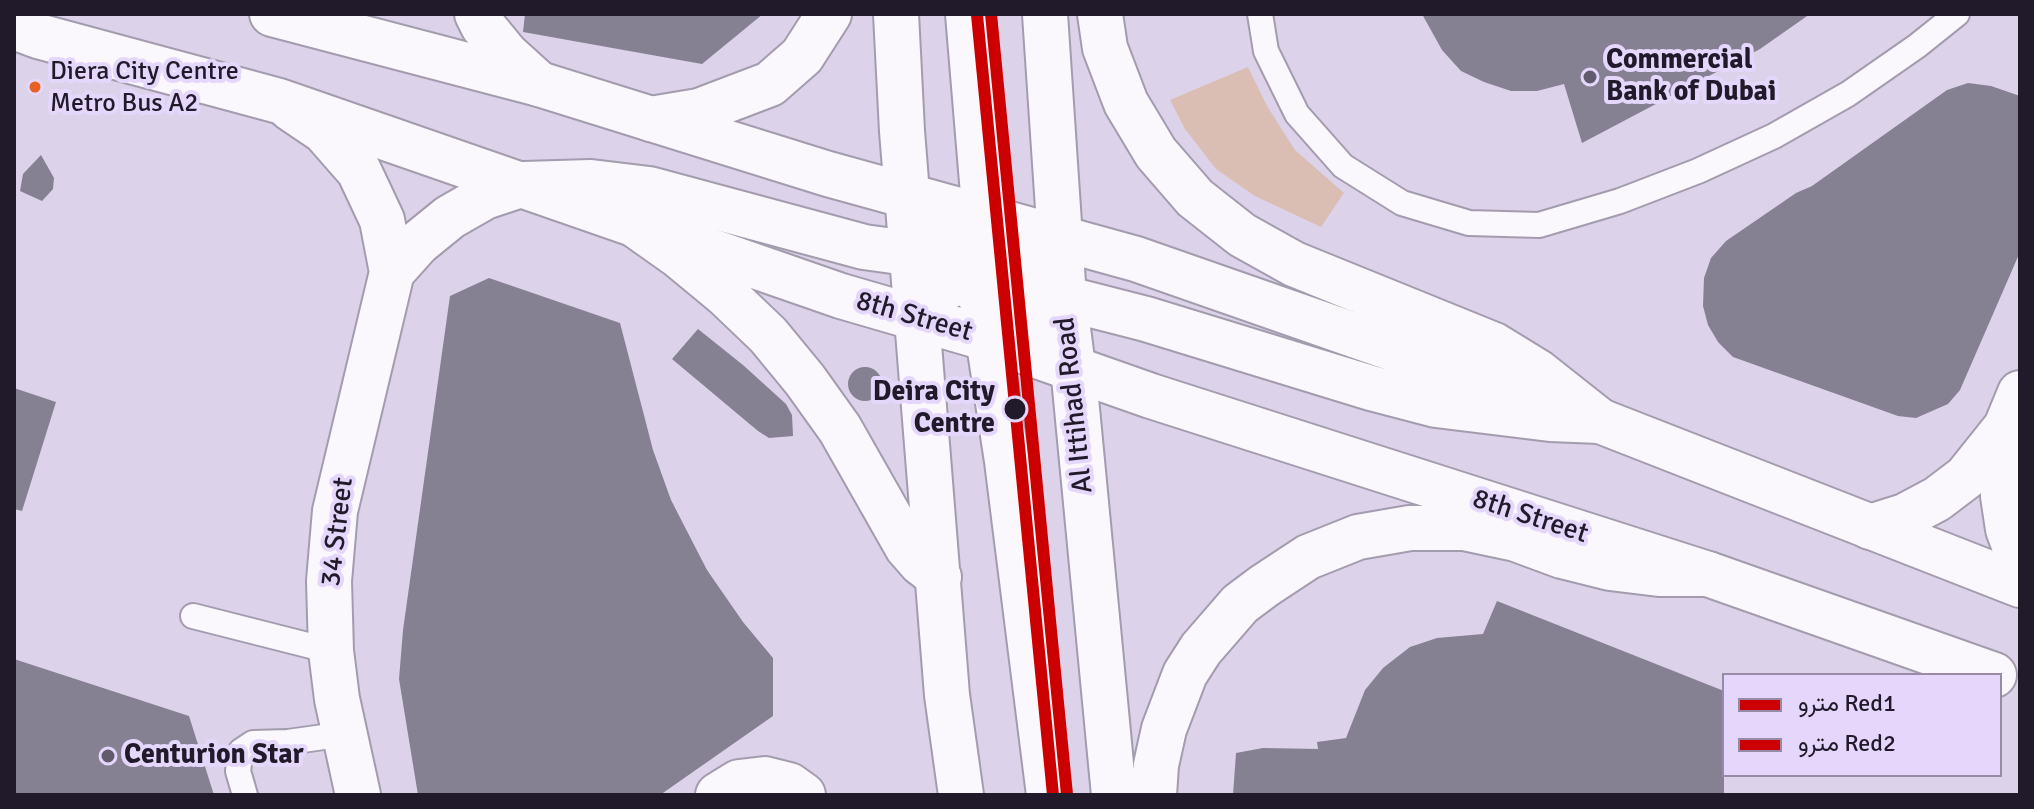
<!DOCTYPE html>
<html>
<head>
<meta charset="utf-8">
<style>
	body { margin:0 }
	#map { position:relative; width:2034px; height:809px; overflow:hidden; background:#dcd2ea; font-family:Signika,Vazirmatn,sans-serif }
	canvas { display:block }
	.frame { position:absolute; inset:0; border:16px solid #211a2a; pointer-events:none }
	.legend { position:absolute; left:1722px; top:673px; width:280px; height:104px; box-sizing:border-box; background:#e5d7fc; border:2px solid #978ba8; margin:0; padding:10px 14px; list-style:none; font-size:24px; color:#211a2a }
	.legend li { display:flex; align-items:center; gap:16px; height:40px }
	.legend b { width:40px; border:2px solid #978ba8 }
</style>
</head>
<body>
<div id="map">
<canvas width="2034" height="809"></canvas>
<div class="frame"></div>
<ul class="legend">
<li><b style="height:10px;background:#c00"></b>مترو Red1</li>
<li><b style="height:10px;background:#c00"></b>مترو Red2</li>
</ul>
</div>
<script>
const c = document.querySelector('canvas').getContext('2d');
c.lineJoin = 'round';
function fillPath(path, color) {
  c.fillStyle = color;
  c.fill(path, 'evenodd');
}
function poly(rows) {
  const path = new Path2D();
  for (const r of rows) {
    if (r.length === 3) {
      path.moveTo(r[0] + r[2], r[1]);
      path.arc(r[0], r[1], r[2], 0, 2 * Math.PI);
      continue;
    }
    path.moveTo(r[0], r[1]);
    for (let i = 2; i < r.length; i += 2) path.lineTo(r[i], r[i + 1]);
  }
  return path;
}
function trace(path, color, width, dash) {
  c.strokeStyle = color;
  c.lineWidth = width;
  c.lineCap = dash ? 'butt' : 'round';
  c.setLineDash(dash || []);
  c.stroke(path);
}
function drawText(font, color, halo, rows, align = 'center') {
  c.font = font + ' Signika,sans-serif';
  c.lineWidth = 8;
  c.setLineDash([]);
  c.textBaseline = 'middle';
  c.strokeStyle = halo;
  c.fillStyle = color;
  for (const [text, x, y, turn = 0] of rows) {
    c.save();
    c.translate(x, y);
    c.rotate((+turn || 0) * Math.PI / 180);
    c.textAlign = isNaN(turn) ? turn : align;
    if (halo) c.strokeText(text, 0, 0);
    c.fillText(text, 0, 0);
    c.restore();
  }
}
fillPath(poly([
	[1248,67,1267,106,1295,150,1344,193,1321,227,1255,196,1216,169,1185,129,1170,100]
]), '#dbbeb3');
fillPath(poly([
	[525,14,763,14,702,64,523,32],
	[1422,14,1810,14,1760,49,1582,143,1564,84,1537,91,1511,91,1484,82,1461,71,1442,50],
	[1968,83,1991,86,2020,96,2020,252,1960,390,1948,404,1916,418,1898,416,1733,357,1718,342,1708,325,1703,306,1704,278,1711,258,1726,241,1796,193,1812,186,1947,90],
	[41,155,54,178,53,189,42,201,20,191,23,174],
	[489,278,620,323,653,450,671,500,707,570,743,622,773,658,773,716,660,795,418,795,399,679,403,630,450,296],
	[698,329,743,365,786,404,792,415,793,436,769,438,758,431,672,359],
	[865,384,17],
	[14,388,56,402,22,511,14,509],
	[1497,601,1724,691,1724,795,1233,795,1236,753,1263,748,1318,749,1317,742,1346,738,1365,690,1383,668,1410,647,1437,638,1483,634],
	[14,659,189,716,214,795,14,795]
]), '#858092');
const service = poly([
	[1260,14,1266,51,1297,114,1343,166,1402,203,1469,223,1539,225,1620,201,1698,171,1774,136,1848,94,1917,46,1957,14],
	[193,616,331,651],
	[245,795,238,771,241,751,253,743,288,742,345,734]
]);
const minor = poly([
	[477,14,483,26,506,54,539,84],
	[290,108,324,131,359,171,382,220,392,272,335,511,329,581,331,651,337,699,358,795],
	[392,272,418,243,450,217,485,197,524,184],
	[2006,427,2003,496,2008,529,2020,562],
	[1870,527,1905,516,1937,499,1966,477,2006,427,2020,393],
	[718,795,739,782,765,779,789,785,803,795]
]);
const tertiary = poly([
	[272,14,539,84,828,174,1136,259,1600,421,2020,585],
	[14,27,38,36,279,101,841,296,989,339,1151,396,1708,574,1994,675]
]);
const secondary = poly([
	[896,14,902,131,947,695,961,795],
	[968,14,985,218,991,252,1025,310,1073,367],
	[1045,14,1064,298,1073,367,1114,795],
	[1100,14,1105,48,1126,103,1156,153,1195,198,1242,235,1294,264,1494,345,1538,372,1600,421],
	[651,119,699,111,770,84,802,56,829,14],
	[524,184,591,182,649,189,864,247,929,256,960,257,1038,246,1060,239],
	[908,195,960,257,975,280,983,305,1007,461,1049,795],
	[631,222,679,256,725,294,768,335,805,380,840,429,907,547,921,563,939,577],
	[916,317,933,294,953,284,1006,279,1025,283,1064,298,1146,319,1371,388,1436,405,1550,419,1600,421],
	[1154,795,1156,765,1164,729,1185,674,1201,649,1240,604,1264,586,1308,557,1358,537,1410,528,1464,528,1516,539,1562,556,1610,568,1659,574,1708,574]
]);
trace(service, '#a39cae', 28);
trace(minor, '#a39cae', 48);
trace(tertiary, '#a39cae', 48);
trace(secondary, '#a39cae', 48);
trace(service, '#faf8fc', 24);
trace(minor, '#faf8fc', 44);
trace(tertiary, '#faf8fc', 44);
trace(secondary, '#faf8fc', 44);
trace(poly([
	[991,14,1067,795]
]), '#c00', 12);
trace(poly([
	[977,15,1053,795]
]), '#c00', 12);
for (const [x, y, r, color] of [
	[1590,77,8,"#625a6d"],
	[35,87,7,"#e86122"],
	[1015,409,12,"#211a2a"],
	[108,756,8,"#625a6d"]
]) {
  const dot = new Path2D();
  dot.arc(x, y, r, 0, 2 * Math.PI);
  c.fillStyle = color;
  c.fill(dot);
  trace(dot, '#e5d7fc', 3);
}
drawText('26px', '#211a2a', '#e5d7fc', [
	["Diera City Centre",50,72],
	["Metro Bus A2",50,104]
], 'left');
drawText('bold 28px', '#211a2a', '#e5d7fc', [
	["Commercial",1606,61],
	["Bank of Dubai",1606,93],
	["Centurion Star",124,756]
], 'left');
drawText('28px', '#211a2a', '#e5d7fc', [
	["8th Street",914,317,16],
	["Al Ittihad Road",1075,405,-96],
	["8th Street",1530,517,18],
	["34 Street",338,532,-83]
]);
drawText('bold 28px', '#211a2a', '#e5d7fc', [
	["Deira City",995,393],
	["Centre",995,425]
], 'right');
</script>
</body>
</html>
